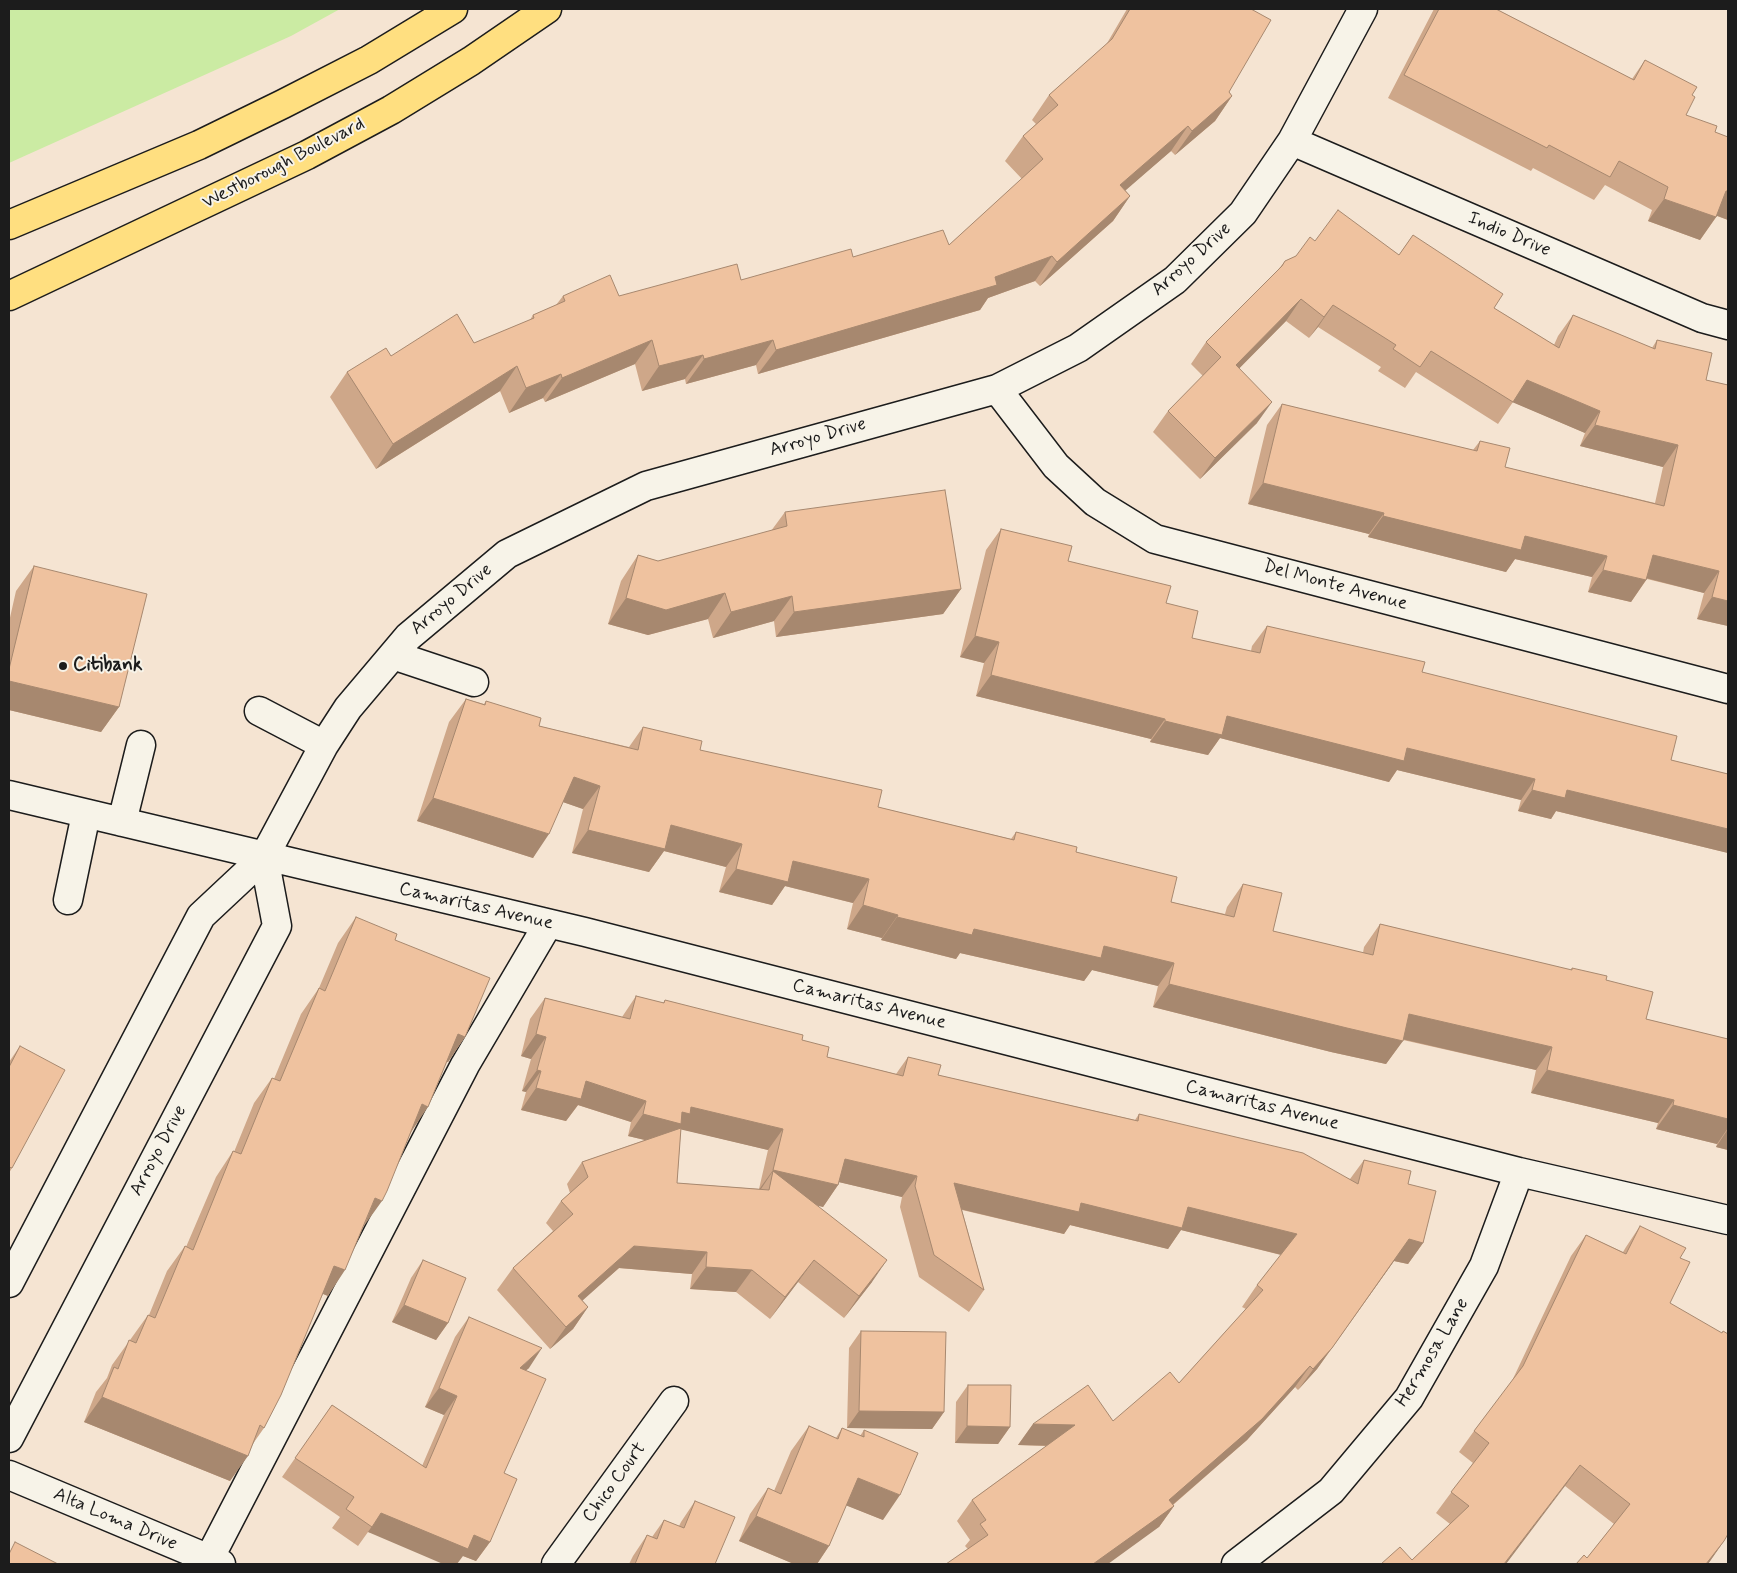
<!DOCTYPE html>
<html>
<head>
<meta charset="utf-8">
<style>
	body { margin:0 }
	#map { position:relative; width:1737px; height:1573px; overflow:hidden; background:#f5e4d2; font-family:Mynerve,sans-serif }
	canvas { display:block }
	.frame { position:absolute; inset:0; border:10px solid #1c1c1c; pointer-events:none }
</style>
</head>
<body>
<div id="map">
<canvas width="1737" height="1573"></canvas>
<div class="frame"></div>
</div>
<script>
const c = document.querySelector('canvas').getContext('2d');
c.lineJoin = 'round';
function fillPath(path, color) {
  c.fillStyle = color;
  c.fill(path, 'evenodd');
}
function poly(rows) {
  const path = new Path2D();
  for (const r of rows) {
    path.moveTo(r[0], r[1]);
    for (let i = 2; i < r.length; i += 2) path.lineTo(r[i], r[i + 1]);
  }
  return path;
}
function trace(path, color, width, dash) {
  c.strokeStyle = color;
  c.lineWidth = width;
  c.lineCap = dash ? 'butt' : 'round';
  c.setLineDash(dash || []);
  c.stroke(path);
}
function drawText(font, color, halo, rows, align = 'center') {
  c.font = font + ' Mynerve,sans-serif';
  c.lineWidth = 4;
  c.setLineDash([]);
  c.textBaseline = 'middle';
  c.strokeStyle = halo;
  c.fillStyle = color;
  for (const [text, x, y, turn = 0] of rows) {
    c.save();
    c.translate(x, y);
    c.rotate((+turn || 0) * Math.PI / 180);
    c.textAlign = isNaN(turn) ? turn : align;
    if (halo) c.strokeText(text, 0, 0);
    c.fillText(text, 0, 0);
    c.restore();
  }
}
fillPath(poly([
	[9,9,340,9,291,36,9,163]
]), '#cbeba3');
const minor = poly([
	[1292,141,1702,318,1728,325],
	[997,389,1056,466,1095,502,1155,539,1728,689],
	[393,655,474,682],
	[259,711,324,745],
	[9,795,585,932,1519,1172,1728,1220],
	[122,822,141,745],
	[68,900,86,814],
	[9,1283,201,916,264,857,324,745,348,708,408,637,507,554,646,486,997,389,1078,348,1175,280,1243,213,1292,141,1363,9],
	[9,1438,277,926,264,857],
	[9,1475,221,1564],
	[209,1559,465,1065,548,924],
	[556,1564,674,1401],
	[1236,1564,1331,1491,1409,1398,1484,1266,1519,1172]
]);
const major = poly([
	[9,225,199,145,283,104,369,60,453,9],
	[9,296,307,155,391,110,471,61,547,9]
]);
trace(minor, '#1c1c1c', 31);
trace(major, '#1c1c1c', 31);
trace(minor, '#f7f3e8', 28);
trace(major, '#ffdf80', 28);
fillPath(poly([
	[1127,9,1251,9,1229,92,1232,96,1215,121,1175,155,1171,151,1125,190,1130,196,1113,221,1040,286,1035,281,988,298,980,310,758,374,756,365,686,384,685,379,642,391,635,364,545,402,543,398,509,413,500,391,376,469,330,397,347,372,391,356,474,343,530,320,533,315,556,305,563,296,619,296,741,280,853,257,949,245,1022,179,1005,161,1023,136,1036,124,1032,120,1049,95,1106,45],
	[1434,9,1496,9,1632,79,1645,60,1692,95,1686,115,1715,132,1728,137,1728,220,1717,216,1700,240,1648,221,1652,210,1605,185,1594,200,1533,168,1531,171,1388,98],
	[1413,235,1494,308,1554,345,1558,336,1573,315,1652,348,1657,340,1706,380,1728,385,1728,626,1697,619,1704,593,1647,579,1631,602,1588,592,1592,577,1515,559,1506,572,1368,537,1369,534,1248,504,1267,425,1282,404,1473,450,1480,441,1505,467,1655,503,1663,467,1580,446,1585,433,1513,402,1498,424,1416,372,1405,388,1378,371,1381,367,1318,327,1309,338,1286,321,1239,368,1257,423,1200,479,1153,432,1168,411,1203,376,1191,364,1206,342,1277,271,1285,261,1296,256,1315,241,1399,255],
	[785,512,961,589,943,614,776,637,774,621,713,638,708,619,648,635,608,624,621,581,638,555,658,561,771,531],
	[1001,529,1068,561,1166,603,1192,638,1251,651,1252,646,1267,626,1422,672,1671,760,1728,774,1728,853,1556,811,1551,819,1518,811,1521,800,1397,770,1389,782,1220,738,1208,755,1150,742,1151,739,976,696,984,663,960,657,986,550],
	[34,566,119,707,101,732,9,710,9,622,16,591],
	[466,699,484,704,486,701,539,726,629,747,643,727,700,750,878,807,1011,839,1016,832,1076,852,1171,902,1225,914,1227,907,1243,884,1273,931,1363,953,1364,947,1380,924,1571,970,1572,968,1606,980,1646,1019,1728,1039,1728,1150,1716,1147,1717,1144,1656,1129,1658,1123,1531,1093,1536,1070,1403,1040,1386,1064,1331,1052,1153,1007,1158,986,1092,970,1084,981,960,953,956,959,881,940,882,938,847,929,853,903,785,886,772,905,719,892,726,867,664,851,649,872,572,853,583,809,563,802,533,858,417,821,449,722],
	[356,917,395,940,465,1037,448,1062,447,1062,328,1296,323,1294,264,1428,252,1445,230,1481,84,1422,96,1392,107,1378,112,1365,148,1315,149,1315,167,1271,185,1246,186,1247,216,1177,233,1151,234,1152,254,1103,272,1078,274,1079,301,1014,319,988,338,943],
	[636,996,663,1003,665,1000,802,1040,827,1057,896,1074,908,1057,938,1075,1135,1120,1139,1114,1350,1179,1364,1160,1408,1184,1423,1243,1408,1264,1394,1261,1317,1369,1298,1390,1295,1387,1247,1440,1173,1505,1174,1506,1159,1527,968,1549,965,1546,970,1540,957,1521,972,1500,1046,1446,1018,1445,1033,1424,1113,1421,1179,1383,1246,1309,1242,1307,1257,1285,1281,1255,1181,1230,1168,1249,1070,1225,1064,1234,962,1210,984,1290,969,1312,919,1277,900,1207,902,1197,839,1182,838,1185,823,1207,817,1205,872,1282,844,1318,798,1282,770,1319,736,1292,690,1289,692,1274,619,1268,582,1300,588,1307,573,1329,550,1349,497,1290,513,1268,553,1231,546,1223,561,1201,570,1193,567,1184,582,1162,645,1140,628,1136,631,1122,578,1105,566,1121,521,1110,526,1092,522,1091,531,1059,521,1056,530,1019,545,998,622,1017],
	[681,1129,768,1150,759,1189,677,1183],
	[20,1046,12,1168,9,1173,9,1062],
	[1640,1226,1680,1258,1670,1303,1724,1541,1708,1564,1576,1564,1587,1558,1614,1524,1565,1486,1412,1560,1450,1524,1436,1513,1473,1463,1459,1452,1474,1431,1511,1383,1571,1256,1586,1235,1623,1252,1626,1247],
	[423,1260,448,1323,436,1340,392,1322,411,1278],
	[469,1317,529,1368,526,1370,504,1473,490,1542,476,1561,463,1556,368,1532,358,1546,332,1528,340,1517,282,1477,332,1405,422,1466,444,1415,425,1407,455,1337],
	[861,1331,944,1412,932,1429,847,1428,849,1348],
	[968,1385,1010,1427,998,1444,955,1443,956,1402],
	[809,1426,836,1438,842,1428,860,1436,864,1430,883,1520,846,1505,829,1546,817,1564,794,1564,739,1541,750,1514,768,1488,774,1491,791,1451],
	[695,1501,715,1564,629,1564,633,1556,647,1535,652,1537,664,1520,679,1526,681,1522]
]), '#cea789');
fillPath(poly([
	[1232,96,1215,121,1175,155,1192,131],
	[1188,126,1171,151,1103,210,1120,185],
	[1726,191,1728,191,1728,220,1710,213],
	[1130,196,1113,221,1040,286,1057,262],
	[1664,199,1716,217,1700,240,1648,221],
	[1052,256,1035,281,988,298,980,310,758,374,776,350,995,277],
	[1301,299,1286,321,1221,387,1236,365],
	[1333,305,1318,327,1309,338,1324,317],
	[652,340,635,364,545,402,562,378],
	[773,340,756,365,686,384,704,359],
	[703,355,685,379,642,391,659,366],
	[517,366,500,391,376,469,393,444],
	[561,374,543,398,509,413,526,388],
	[1527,380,1600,411,1585,433,1512,402],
	[1272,402,1257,423,1200,479,1215,458],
	[1595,425,1678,445,1663,467,1580,446],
	[1263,483,1384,513,1369,534,1248,504],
	[1383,516,1525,536,1607,556,1592,577,1515,559,1506,572,1368,537],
	[1653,555,1719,571,1704,593,1638,576],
	[1603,570,1646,580,1631,602,1588,592],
	[961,589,943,614,776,637,794,612],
	[725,593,708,619,648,635,608,624,626,598],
	[792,596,774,621,713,638,731,612],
	[1712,597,1728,601,1728,626,1697,619],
	[975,636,999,642,984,663,960,657],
	[991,675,1165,719,1151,739,976,696],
	[9,681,119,707,101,732,9,710],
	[1227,716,1407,748,1535,779,1521,800,1397,770,1389,782,1220,738,1208,755,1150,742,1165,721],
	[574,777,600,786,583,809,557,800],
	[1532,790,1567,790,1728,829,1728,853,1556,811,1551,819,1518,811],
	[433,798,549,834,533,858,417,821],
	[671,825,742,844,726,867,664,851,649,872,572,853,588,830],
	[793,861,869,879,853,903,785,886,772,905,719,892,736,869],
	[863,905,898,915,882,938,847,929],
	[897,917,1104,946,1174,963,1158,986,1092,970,1084,981,960,953,956,959,881,940],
	[1169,984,1403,1041,1386,1064,1331,1052,1153,1007],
	[1409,1014,1552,1047,1536,1070,1393,1037],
	[458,1034,465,1037,448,1062,440,1059],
	[536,1034,546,1037,531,1059,521,1056],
	[537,1070,541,1071,526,1092,522,1091],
	[1547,1070,1674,1100,1658,1123,1531,1093],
	[586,1081,646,1101,631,1122,578,1105,566,1121,521,1110,536,1088],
	[422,1104,428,1107,411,1132],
	[1673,1105,1728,1119,1728,1128,1717,1144,1656,1129],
	[691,1107,783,1129,768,1150,679,1129,666,1145,628,1136,643,1114,682,1112],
	[1728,1129,1728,1150,1716,1147],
	[845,1159,917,1176,902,1197,830,1180],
	[773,1170,838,1185,823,1207,766,1193,769,1190,773,1171,759,1192,758,1191],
	[954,1183,1081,1203,1188,1207,1297,1234,1282,1255,1181,1230,1168,1249,1070,1225,1064,1234,939,1204],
	[375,1198,382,1201,364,1226],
	[1409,1239,1423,1243,1408,1264,1394,1261,1317,1369,1298,1390],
	[634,1246,707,1252,692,1274,619,1268,563,1318,578,1296],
	[814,1260,798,1282,770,1319,785,1297],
	[887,1260,872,1282,844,1318,859,1296],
	[334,1266,345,1270,328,1296,316,1291],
	[706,1267,752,1270,736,1292,690,1289],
	[404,1305,448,1323,436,1340,392,1322],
	[588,1307,573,1329,550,1349,566,1327],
	[542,1348,529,1368,506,1388,520,1368],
	[1310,1366,1295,1387,1247,1440,1162,1514,1174,1506,1159,1527,1108,1564,1093,1564,1169,1500],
	[439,1388,457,1396,444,1415,425,1407],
	[102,1397,248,1456,230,1481,84,1422],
	[859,1411,944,1412,932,1429,847,1428],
	[1033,1424,1075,1425,1060,1446,1018,1445],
	[967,1426,1010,1427,998,1444,955,1443],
	[1580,1465,1565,1486,1506,1564,1504,1564],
	[858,1478,900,1495,883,1520,840,1503],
	[381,1513,474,1535,490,1542,476,1561,463,1556,457,1564,443,1564,368,1532],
	[756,1516,829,1546,817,1564,794,1564,739,1541],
	[1724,1541,1708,1564,1706,1564]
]), '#a7886f');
const building = poly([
	[1130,9,1251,9,1271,20,1229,92,1232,96,1192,131,1188,126,1120,185,1130,196,1057,262,1052,256,995,277,997,285,776,350,773,340,704,359,703,355,659,366,652,340,562,378,561,374,526,388,517,366,393,444,347,372,386,348,391,356,457,314,474,343,534,318,533,315,565,301,563,296,610,275,619,296,737,264,741,280,851,249,853,257,943,230,949,245,1043,159,1023,136,1058,105,1049,95,1112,39,1130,9],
	[1439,9,1496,9,1634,80,1645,60,1697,87,1692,95,1695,97,1686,115,1717,126,1715,132,1728,137,1728,191,1726,191,1716,217,1664,199,1668,187,1619,161,1610,177,1549,145,1547,148,1404,75,1439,9],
	[1338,210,1399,255,1413,235,1503,294,1494,308,1559,348,1573,315,1655,349,1657,340,1712,353,1706,380,1728,385,1728,601,1712,597,1719,571,1653,555,1646,580,1603,570,1607,556,1525,536,1521,550,1383,516,1384,513,1263,483,1282,404,1477,451,1480,441,1510,448,1505,467,1664,506,1678,445,1595,425,1600,411,1527,380,1513,402,1431,351,1420,367,1393,349,1396,345,1333,305,1324,317,1301,299,1236,365,1272,402,1215,458,1168,411,1221,357,1206,342,1282,266,1285,261,1296,256,1310,237,1315,241,1338,210],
	[945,490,961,589,794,612,792,596,731,612,725,593,666,610,626,598,638,555,658,561,787,526,785,512,945,490],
	[1001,529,1072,546,1068,561,1171,586,1166,603,1198,611,1192,638,1260,653,1267,626,1425,662,1422,672,1677,736,1671,760,1728,774,1728,829,1567,790,1565,798,1532,790,1535,779,1407,748,1404,761,1227,716,1222,735,1165,721,1165,719,991,675,999,642,975,636,1001,529],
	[34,566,147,594,119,707,9,681,9,669,34,566],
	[466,699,485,705,486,701,541,718,539,726,638,750,643,727,702,741,700,750,882,790,878,807,1014,840,1016,832,1077,847,1076,852,1177,877,1171,902,1234,917,1243,884,1282,893,1273,931,1373,955,1380,924,1572,970,1572,968,1607,976,1606,980,1653,992,1646,1019,1728,1039,1728,1119,1673,1105,1674,1100,1547,1070,1552,1047,1409,1014,1403,1041,1347,1028,1169,984,1174,963,1104,946,1101,958,974,929,972,935,897,917,898,915,863,905,869,879,793,861,788,882,736,869,742,844,671,825,665,849,588,830,600,786,574,777,549,834,433,798,466,699],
	[356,917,397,934,395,940,490,978,465,1037,458,1034,428,1107,422,1104,387,1191,382,1201,375,1198,345,1270,334,1266,281,1395,264,1428,260,1425,248,1456,102,1397,114,1367,118,1369,129,1340,136,1343,148,1315,155,1318,185,1246,193,1250,233,1151,241,1154,272,1078,280,1081,319,988,325,991,356,917],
	[636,996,664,1003,665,1000,803,1035,802,1040,829,1047,827,1057,903,1076,908,1057,941,1065,938,1075,1138,1121,1139,1114,1303,1153,1358,1184,1364,1160,1411,1171,1408,1184,1436,1191,1423,1243,1409,1239,1332,1348,1313,1369,1310,1366,1262,1419,1169,1500,1174,1506,1093,1564,946,1564,988,1535,980,1524,986,1520,972,1500,1075,1425,1033,1424,1088,1385,1113,1421,1170,1372,1179,1383,1263,1290,1257,1285,1297,1234,1188,1207,1182,1228,1081,1203,1079,1212,954,1183,984,1290,934,1255,915,1186,917,1176,845,1159,838,1185,773,1170,783,1129,691,1107,690,1114,682,1112,681,1124,643,1114,646,1101,586,1081,581,1099,536,1088,541,1071,537,1070,546,1037,536,1034,545,998,630,1019,636,996],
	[20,1046,65,1070,12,1168,9,1167,9,1067,20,1046],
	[681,1128,677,1183,769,1190,773,1171,887,1260,859,1296,814,1260,785,1297,752,1270,706,1267,707,1252,634,1246,578,1296,588,1307,566,1327,513,1268,573,1214,561,1201,588,1177,582,1162,681,1128],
	[1640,1226,1686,1248,1680,1258,1690,1262,1670,1303,1722,1333,1723,1331,1728,1334,1728,1534,1724,1541,1706,1564,1576,1564,1584,1555,1587,1558,1630,1504,1580,1465,1504,1564,1381,1564,1400,1547,1412,1560,1469,1506,1451,1492,1489,1443,1474,1431,1523,1366,1586,1235,1626,1254,1640,1226],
	[423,1260,466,1278,448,1323,404,1305,423,1260],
	[469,1317,542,1348,520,1368,546,1379,504,1473,517,1479,490,1542,474,1535,468,1549,381,1513,372,1527,346,1509,354,1497,295,1458,332,1405,426,1468,457,1396,439,1388,469,1317],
	[861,1331,946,1332,944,1412,859,1411,861,1331],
	[968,1385,1011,1385,1010,1427,967,1426,968,1385],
	[809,1426,838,1439,842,1428,864,1437,864,1430,918,1453,900,1495,858,1478,829,1546,756,1516,768,1488,781,1494,809,1426],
	[695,1501,735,1517,715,1564,635,1564,647,1535,657,1539,664,1520,684,1528,695,1501],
	[15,1542,58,1564,9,1564,9,1554,15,1542]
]);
fillPath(building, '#efc29f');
trace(building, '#a7886f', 1);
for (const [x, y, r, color] of [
	[63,666,5,"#1c1c1c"]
]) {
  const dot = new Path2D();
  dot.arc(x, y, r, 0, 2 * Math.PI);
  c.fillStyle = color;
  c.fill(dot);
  trace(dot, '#f7f3e8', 2);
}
drawText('19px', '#1c1c1c', '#f7f3e8', [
	["Westborough Boulevard",284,164,-27],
	["Indio Drive",1509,235,23],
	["Arroyo Drive",1192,260,-42],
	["Arroyo Drive",818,438,-16],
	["Del Monte Avenue",1335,586,15],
	["Arroyo Drive",452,600,-40],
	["Camaritas Avenue",476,907,13],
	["Camaritas Avenue",869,1005,14],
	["Camaritas Avenue",1262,1106,14],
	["Arroyo Drive",159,1151,-62],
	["Hermosa Lane",1433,1353,-59],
	["Chico Court",615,1483,-54],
	["Alta Loma Drive",115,1520,23]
]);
drawText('bold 19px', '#1c1c1c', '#f7f3e8', [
	["Citibank",73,666]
], 'left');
</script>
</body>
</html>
